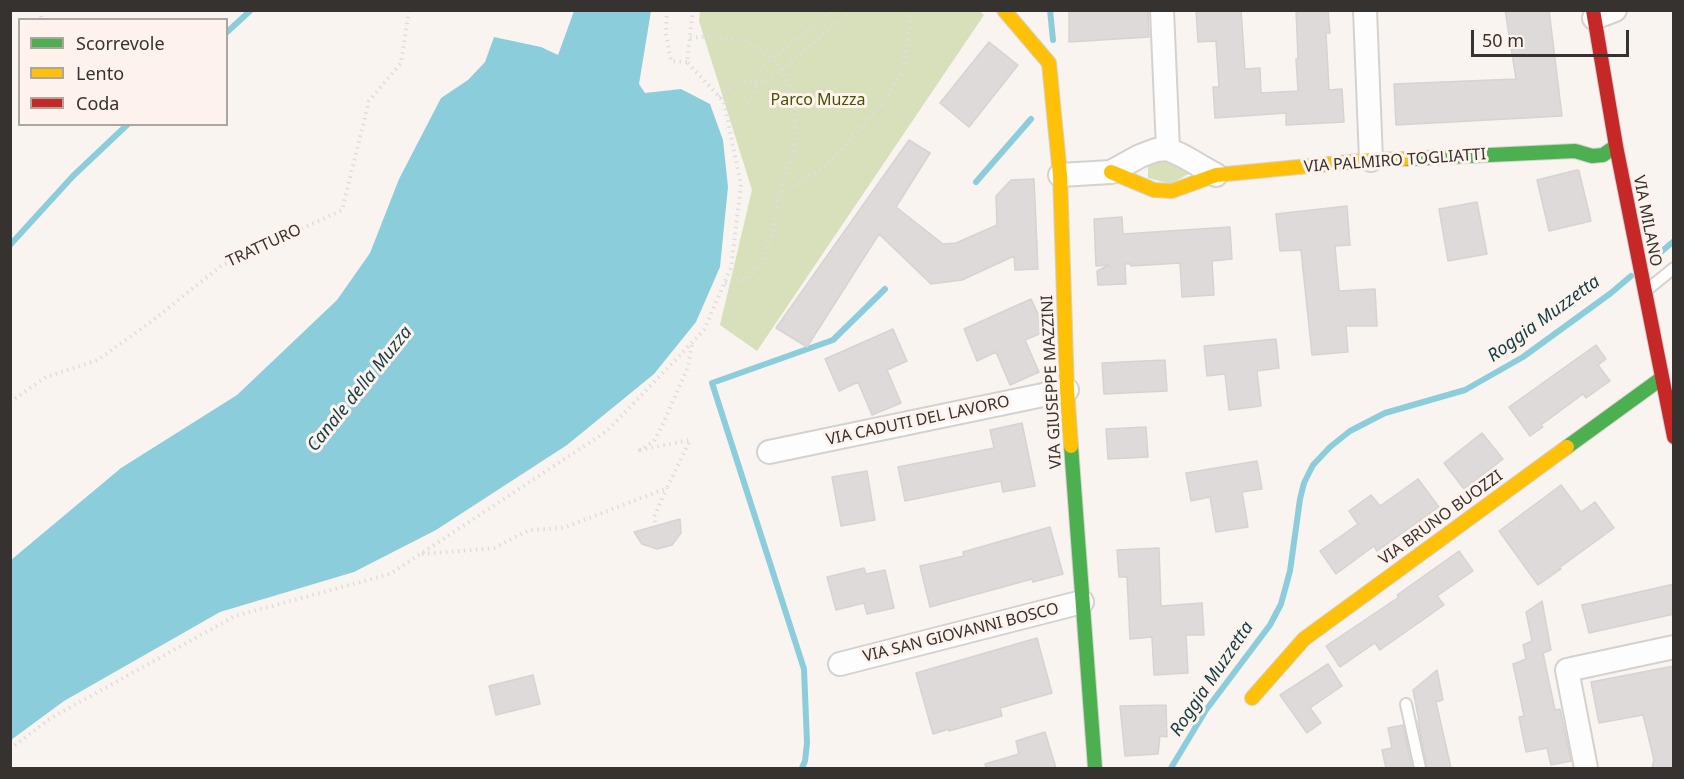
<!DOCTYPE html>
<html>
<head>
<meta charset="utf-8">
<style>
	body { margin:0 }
	#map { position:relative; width:1684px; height:779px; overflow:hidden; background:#f9f4f0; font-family:"Noto Sans",sans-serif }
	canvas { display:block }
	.frame { position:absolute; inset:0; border:12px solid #36322f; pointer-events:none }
	.legend { position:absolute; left:18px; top:18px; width:210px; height:108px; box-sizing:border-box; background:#fdf3ec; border:2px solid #ada6a0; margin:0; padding:8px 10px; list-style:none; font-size:18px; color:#36322f }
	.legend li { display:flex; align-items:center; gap:12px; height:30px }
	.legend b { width:30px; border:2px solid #ada6a0 }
	.scale { position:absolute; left:1471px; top:30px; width:158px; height:27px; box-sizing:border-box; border:3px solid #36322f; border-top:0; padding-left:8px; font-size:18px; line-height:21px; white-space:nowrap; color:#36322f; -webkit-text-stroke:4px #fdf3ec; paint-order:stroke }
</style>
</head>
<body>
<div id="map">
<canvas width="1684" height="779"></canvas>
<div class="frame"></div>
<ul class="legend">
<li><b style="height:8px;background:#4caf50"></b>Scorrevole</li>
<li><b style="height:8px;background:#ffc107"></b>Lento</li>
<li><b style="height:8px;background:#c62828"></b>Coda</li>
</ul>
<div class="scale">50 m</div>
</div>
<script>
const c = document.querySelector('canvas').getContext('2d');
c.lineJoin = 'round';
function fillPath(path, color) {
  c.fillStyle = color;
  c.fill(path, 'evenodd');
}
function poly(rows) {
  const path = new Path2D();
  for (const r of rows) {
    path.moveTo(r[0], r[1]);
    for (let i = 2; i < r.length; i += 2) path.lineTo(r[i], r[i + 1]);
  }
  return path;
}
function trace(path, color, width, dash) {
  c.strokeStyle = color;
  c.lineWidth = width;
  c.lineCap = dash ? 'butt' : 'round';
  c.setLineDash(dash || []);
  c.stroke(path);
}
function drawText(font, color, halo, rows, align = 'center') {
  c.font = font + ' "Noto Sans",sans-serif';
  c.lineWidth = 6;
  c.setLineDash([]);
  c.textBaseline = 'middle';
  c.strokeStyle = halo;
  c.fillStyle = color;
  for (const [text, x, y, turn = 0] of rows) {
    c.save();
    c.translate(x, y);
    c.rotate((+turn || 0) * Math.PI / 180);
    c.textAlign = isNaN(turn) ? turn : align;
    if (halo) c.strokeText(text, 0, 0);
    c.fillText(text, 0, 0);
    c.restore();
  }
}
fillPath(poly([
	[700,11,979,10,984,15,757,351,720,325,752,190,699,21],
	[1160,156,1192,172,1171,184,1148,178,1148,165]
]), '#d7e0bb');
fillPath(poly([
	[574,11,651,11,639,84,645,93,681,89,710,104,723,140,728,187,720,267,696,322,654,374,567,445,436,530,354,572,220,612,64,701,11,740,11,560,121,468,237,395,337,300,370,253,399,179,441,98,468,80,485,62,494,37,541,47,558,55]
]), '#8ccddc');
trace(poly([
	[1050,10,1053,40],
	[226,33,251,10],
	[976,182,1031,119],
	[10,245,73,176,128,124],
	[1649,262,1674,241],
	[802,768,805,761,807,743,804,669,712,383,833,340,885,289],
	[1171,768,1206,710,1270,625,1281,604,1290,571,1300,499,1304,483,1313,465,1330,447,1350,431,1385,413,1465,390,1523,357,1611,293,1631,276]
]), '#8ccddc', 6);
const building = poly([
	[1069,10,1148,10,1149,37,1069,42,1069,10],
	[1196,10,1241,10,1245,69,1260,68,1261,93,1298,91,1296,59,1298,59,1296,10,1328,10,1330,33,1326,33,1329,90,1342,89,1344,122,1286,125,1286,113,1215,118,1213,87,1219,87,1216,41,1198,42,1196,10],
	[1505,10,1549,10,1562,116,1396,125,1394,84,1516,79,1505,10],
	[989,42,1018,65,969,127,940,103,989,42],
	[909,140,930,153,896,207,943,244,956,243,997,225,996,196,1011,180,1034,179,1038,269,1015,270,1014,256,962,280,931,284,879,234,807,347,776,328,909,140],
	[1577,170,1579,171,1591,221,1549,231,1537,180,1577,170],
	[1477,202,1487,254,1448,261,1439,209,1477,202],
	[1347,206,1350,245,1335,246,1339,291,1375,289,1377,326,1346,326,1348,352,1312,355,1301,250,1280,251,1276,214,1347,206],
	[1122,217,1123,234,1230,227,1232,259,1212,261,1214,295,1182,297,1180,263,1131,266,1131,264,1125,264,1126,284,1098,285,1097,271,1109,265,1096,266,1094,219,1122,217],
	[1031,299,1046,331,1025,340,1039,372,1010,385,996,352,977,361,964,329,1031,299],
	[893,329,907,361,887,370,901,403,872,415,858,382,839,391,825,359,893,329],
	[1276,339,1279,368,1257,371,1261,406,1229,410,1225,374,1207,376,1204,346,1276,339],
	[1596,345,1606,359,1598,365,1610,381,1586,398,1583,394,1541,425,1543,427,1530,436,1509,407,1596,345],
	[1165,360,1167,391,1104,394,1102,363,1165,360],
	[1022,423,1035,486,1003,492,1001,481,905,501,898,467,994,448,990,430,1022,423],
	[1146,427,1148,457,1108,459,1106,429,1146,427],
	[1482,433,1503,459,1464,489,1444,463,1482,433],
	[1257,461,1262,489,1242,492,1248,527,1216,532,1210,497,1191,501,1186,473,1257,461],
	[867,471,875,520,841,526,832,477,867,471],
	[1418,479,1439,507,1377,551,1374,546,1336,574,1320,551,1358,524,1349,511,1371,495,1380,506,1418,479],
	[1561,485,1581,512,1595,502,1614,528,1559,568,1561,569,1538,585,1499,531,1561,485],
	[680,519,681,533,672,545,657,549,642,544,634,532,680,519],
	[1050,527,1063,574,1033,582,1032,579,930,607,920,566,964,556,963,552,1050,527],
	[1159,548,1161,606,1202,603,1204,635,1186,635,1188,673,1154,675,1152,637,1130,639,1127,577,1119,577,1117,550,1159,548],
	[1459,551,1473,571,1437,596,1444,605,1380,650,1375,643,1340,667,1326,646,1399,597,1397,595,1459,551],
	[864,568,866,574,885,570,894,608,867,614,864,603,836,610,827,577,864,568],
	[1674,584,1674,614,1589,633,1582,605,1674,584],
	[1542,601,1551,650,1543,653,1555,710,1560,709,1571,761,1551,765,1547,748,1526,752,1519,717,1524,716,1513,664,1526,659,1523,645,1532,641,1526,612,1542,601],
	[1037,638,1052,693,1000,708,1002,716,949,731,949,729,933,734,916,673,1037,638],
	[1328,664,1342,686,1310,708,1321,723,1307,733,1280,695,1328,664],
	[1674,666,1674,768,1652,768,1654,760,1643,715,1599,723,1591,682,1674,666],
	[1437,670,1443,700,1436,702,1451,768,1427,768,1418,721,1419,721,1413,690,1437,670],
	[533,675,540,704,496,715,489,686,533,675],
	[1166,705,1167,737,1160,736,1158,754,1125,756,1120,706,1166,705],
	[1403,725,1412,768,1386,768,1382,750,1392,748,1388,728,1403,725],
	[1045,732,1056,768,986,768,985,764,1019,754,1016,741,1045,732]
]);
fillPath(building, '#dddad9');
trace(building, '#d6d3d2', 1.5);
const lane = poly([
	[1648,289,1674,268],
	[1406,704,1420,768]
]);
const street = poly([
	[1162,10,1168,149],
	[1365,10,1371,160],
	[1594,18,1615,10],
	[1060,175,1111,172,1140,156,1156,150,1168,149,1183,156,1216,175],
	[769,452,1067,390],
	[840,664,1082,602],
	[1586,768,1567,670,1674,647]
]);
const fast = poly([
	[1404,159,1575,151,1592,156,1603,155,1616,146],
	[1071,446,1095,768],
	[1567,447,1662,378]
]);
const slow = poly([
	[1004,10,1049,63,1060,175,1067,390,1071,446],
	[1111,172,1154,190,1172,191,1216,175,1371,160,1404,159],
	[1252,698,1304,639,1567,447]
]);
const jam = poly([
	[1593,10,1616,146,1674,437]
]);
trace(lane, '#d5d1ce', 14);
trace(street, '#d5d1ce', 26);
trace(fast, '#d5d1ce', 16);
trace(slow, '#d5d1ce', 16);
trace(jam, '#d5d1ce', 16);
trace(poly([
	[40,10,42,20],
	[667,10,666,34,671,61,687,62],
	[690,38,713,36,743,40,773,59,782,69,789,84,795,107,795,148,778,195],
	[719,97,732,86,744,81,756,84,770,79,852,10],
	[748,103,754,96,756,84,761,68,832,10],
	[725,283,747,279,762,263,774,228,778,196,822,169,881,106,902,73,911,20,908,10],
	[10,402,46,377,98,360,152,321,221,266,342,210,369,101,401,63,409,10],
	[655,522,654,517,667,488],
	[422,554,494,548,529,530,563,528,667,488,690,440,640,450,654,441,662,426,688,367,692,344],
	[10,749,51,718,235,616,390,574,607,431,704,330,731,268,741,185,724,102,687,62,693,10]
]), '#dfdddc', 4, [1.5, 4.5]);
trace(lane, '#fefdfd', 10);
trace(street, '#fefdfd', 22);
trace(fast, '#4caf50', 14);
trace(slow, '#ffc107', 14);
trace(jam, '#c62828', 14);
drawText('16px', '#435402', '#fdf3ec', [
	["Parco Muzza",818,100]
]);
drawText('16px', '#36322f', '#fdf3ec', [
	["VIA PALMIRO TOGLIATTI",1395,161,-4],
	["VIA MILANO",1647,221,79],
	["TRATTURO",264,246,-25],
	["VIA GIUSEPPE MAZZINI",1052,382,-93],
	["VIA CADUTI DEL LAVORO",918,421,-12],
	["VIA BRUNO BUOZZI",1441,518,-36],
	["VIA SAN GIOVANNI BOSCO",961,633,-14]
]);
drawText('italic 18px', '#113d47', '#fdf3ec', [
	["Roggia Muzzetta",1544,319,-36],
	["Canale della Muzza",360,389,-51],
	["Roggia Muzzetta",1212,679,-56]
]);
</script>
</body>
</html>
